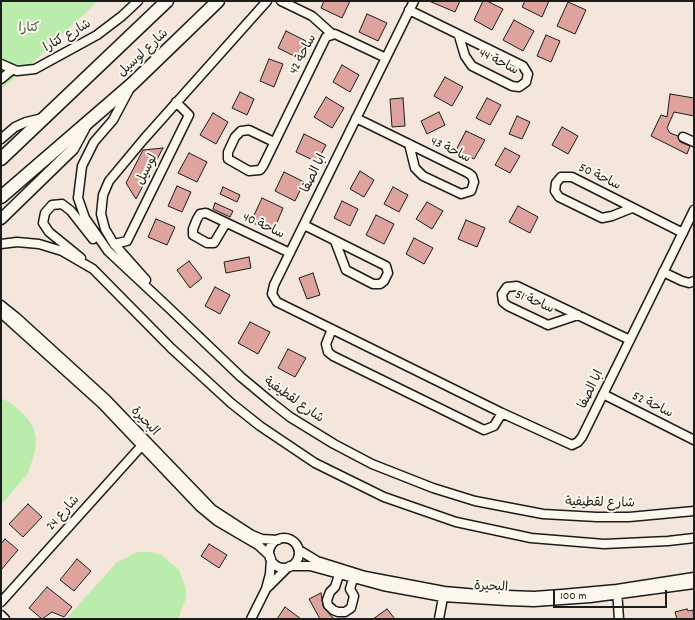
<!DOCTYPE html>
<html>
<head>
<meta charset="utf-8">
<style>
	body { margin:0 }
	#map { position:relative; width:695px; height:620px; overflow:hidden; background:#f5e6dc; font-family:Dekko,sans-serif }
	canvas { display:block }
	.frame { position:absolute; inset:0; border:2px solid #1c1c1c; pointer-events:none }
	.scale { position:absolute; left:553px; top:590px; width:114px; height:18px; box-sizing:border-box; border:2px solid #1c1c1c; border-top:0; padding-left:5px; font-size:12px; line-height:14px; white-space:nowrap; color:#1c1c1c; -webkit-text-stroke:3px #fbf7ec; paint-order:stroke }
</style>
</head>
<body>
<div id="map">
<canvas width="695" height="620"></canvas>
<div class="frame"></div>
<div class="scale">100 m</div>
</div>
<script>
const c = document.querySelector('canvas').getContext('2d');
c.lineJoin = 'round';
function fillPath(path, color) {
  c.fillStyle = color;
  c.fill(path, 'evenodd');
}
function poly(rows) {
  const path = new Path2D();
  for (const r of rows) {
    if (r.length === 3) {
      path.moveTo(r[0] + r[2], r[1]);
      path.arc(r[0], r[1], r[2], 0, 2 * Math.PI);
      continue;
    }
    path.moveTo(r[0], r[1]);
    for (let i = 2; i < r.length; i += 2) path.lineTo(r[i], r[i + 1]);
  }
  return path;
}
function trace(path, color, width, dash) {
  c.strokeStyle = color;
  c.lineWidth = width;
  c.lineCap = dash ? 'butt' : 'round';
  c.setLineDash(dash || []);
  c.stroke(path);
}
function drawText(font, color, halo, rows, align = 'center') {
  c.font = font + ' Dekko,"Playpen Sans Arabic",sans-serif';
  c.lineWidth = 4;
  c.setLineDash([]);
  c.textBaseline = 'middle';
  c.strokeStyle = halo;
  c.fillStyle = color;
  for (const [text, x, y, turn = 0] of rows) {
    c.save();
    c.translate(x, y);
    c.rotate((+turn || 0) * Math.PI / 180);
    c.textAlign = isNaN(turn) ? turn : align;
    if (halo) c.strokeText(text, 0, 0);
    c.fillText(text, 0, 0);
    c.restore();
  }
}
fillPath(poly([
	[1,1,98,1,29,66,1,89],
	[1,398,11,403,28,419,34,429,36,440,35,452,28,473,1,505],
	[137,552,150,552,162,555,179,570,186,589,186,598,178,619,66,619,117,562]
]), '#baecab');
const building = poly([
	[324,1,350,1,342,18,321,8,324,1],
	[429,1,460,1,455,12,429,1],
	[483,1,487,1,503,9,492,30,474,20,483,1],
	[525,1,549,1,542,17,522,7,525,1],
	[568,2,586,10,575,34,557,26,568,2],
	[367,14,387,23,378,41,359,32,367,14],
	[514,20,534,31,523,51,503,40,514,20],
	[286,31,306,41,298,58,278,48,286,31],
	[546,35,560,41,551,62,537,56,546,35],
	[269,59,283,64,274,87,260,81,269,59],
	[342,65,359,75,350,92,333,82,342,65],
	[445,77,463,87,452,106,434,96,445,77],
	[240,92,254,99,247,115,232,108,240,92],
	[670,94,694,98,694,116,674,112,667,128,670,133,678,136,680,142,690,146,687,154,651,136,661,115,667,117,670,94],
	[326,97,344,108,332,128,314,117,326,97],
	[403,98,405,126,392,127,390,99,403,98],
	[487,98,501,105,490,125,476,118,487,98],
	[439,112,445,125,427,134,421,121,439,112],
	[213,113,228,122,216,144,200,135,213,113],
	[517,116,530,122,522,139,509,134,517,116],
	[562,127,578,136,568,154,552,145,562,127],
	[466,131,485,140,474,159,456,150,466,131],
	[304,134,326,145,317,162,296,152,304,134],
	[163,148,136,199,126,183,143,150,163,148],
	[505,148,520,156,510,173,495,165,505,148],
	[189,153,207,162,197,182,178,173,189,153],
	[360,171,374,180,364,197,350,189,360,171],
	[284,172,304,182,295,201,275,191,284,172],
	[177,186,191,192,182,212,168,206,177,186],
	[223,187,240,195,237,202,220,194,223,187],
	[393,187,408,195,399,212,384,204,393,187],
	[262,198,283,208,273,232,251,222,262,198],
	[342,201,358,209,350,226,334,218,342,201],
	[427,202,443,211,432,229,416,219,427,202],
	[215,203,233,211,230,217,213,209,215,203],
	[518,206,538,217,530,233,509,222,518,206],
	[376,215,394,224,384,244,366,235,376,215],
	[156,219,175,227,167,245,148,237,156,219],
	[466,220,485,228,477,247,458,239,466,220],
	[414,238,433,248,424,264,406,254,414,238],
	[249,257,251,268,226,273,224,262,249,257],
	[189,261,202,278,190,288,177,270,189,261],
	[313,273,320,295,307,299,299,278,313,273],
	[215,287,230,295,220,314,205,306,215,287],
	[250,322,270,332,258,354,238,343,250,322],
	[288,349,306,358,295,377,278,368,288,349],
	[28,504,42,517,23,537,9,524,28,504],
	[5,539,18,550,1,570,1,544,5,539],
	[209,544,227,555,219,568,201,556,209,544],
	[77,559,91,571,74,591,60,580,77,559],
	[47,587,72,607,64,617,52,612,42,619,29,608,47,587],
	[321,593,323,606,334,619,320,619,309,599,321,593],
	[285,607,301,619,277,619,285,607],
	[387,609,395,619,373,619,387,609],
	[687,609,688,611,693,610,694,619,677,619,675,612,687,609]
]);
fillPath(building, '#dda39c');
trace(building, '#1c1c1c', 1);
const minor = poly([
	[281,1,312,16,332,34],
	[414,1,274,285,272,294,277,302,502,413,572,445,578,442,582,437,694,210],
	[409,10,523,66,528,74,526,82,519,87,512,86,472,66,465,56,459,36],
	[1,64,17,71,35,69,97,35,122,16,138,1],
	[1,79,12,70],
	[130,88,113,120,94,142,82,166,78,198,85,218,108,251,169,308,241,377,271,402,290,417,334,444,372,464,433,488,475,501,543,514,597,517,629,517,694,511],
	[356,118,468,173,472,176,474,182,471,191,461,194,457,192,423,176,415,168,409,144],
	[683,137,694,142],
	[1,139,15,127,26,122,43,118],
	[274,142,249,130,241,131,235,137,228,152,228,159,249,171,260,170,263,166,326,37,335,34,386,58],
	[632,208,612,216,602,218,559,197,555,191,556,183,561,177,572,177,683,233],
	[226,223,214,243,207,243,193,235,193,229,197,219,200,214,206,213,290,253],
	[304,225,386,266,388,273,384,281,380,284,373,284,346,270,335,241],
	[1,244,17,242,39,244,62,251,93,269,171,348,231,403,260,426,315,463,384,497,456,522,531,538,604,544,668,541,694,538],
	[114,244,127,241,189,115,176,102],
	[81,258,49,232,43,223,45,213,52,205,62,204,71,211,93,239],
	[663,272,682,281,689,283,694,281],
	[146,280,114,244,105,229,101,214,103,195,109,181,144,139,267,1],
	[1,305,16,317,106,399,212,509,252,535,262,539,278,540],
	[1,313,102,404,200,507,217,521,258,545,270,556],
	[578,315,548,325,508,306,503,302,502,294,507,287,517,286,630,340],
	[332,329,326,344,328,352,333,356,484,430,494,426,502,413],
	[603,394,694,440],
	[284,553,15],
	[299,550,317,561,365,576,444,591,478,594,534,596,562,594,617,589,694,577],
	[290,566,310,566,383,586,443,597,507,601,534,602,590,598,694,584],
	[339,575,335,587,330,592,327,600,328,605,333,610,338,612,345,612,351,608,354,596,350,589,353,579],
	[268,587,287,568],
	[617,590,619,619],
	[1,602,145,442],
	[1,615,5,619],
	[251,619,266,589,270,574,271,559],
	[439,619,444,592]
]);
const major = poly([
	[1,219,73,149,86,125]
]);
const highway = poly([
	[1,159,167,1],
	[1,197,132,84,218,1]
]);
trace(minor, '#1c1c1c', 11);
trace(major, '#1c1c1c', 13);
trace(highway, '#1c1c1c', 15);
trace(minor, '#fbf7ec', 8);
trace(major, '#fbf7ec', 10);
trace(highway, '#fbf7ec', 12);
drawText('13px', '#4b5a47', '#fbf7ec', [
	["كتارا",29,29]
]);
drawText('13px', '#1c1c1c', '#fbf7ec', [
	["شارع كتارا",68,37,-30],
	["شارع لوسيل",144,54,-43],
	["ساحة 42",304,55,-62],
	["ساحة 44",498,63,27],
	["ساحة 43",450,151,26],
	["لوسيل",148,170,-64],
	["ابا الصفا",315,174,-64],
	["ساحة 50",599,178,26],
	["ساحة 40",263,227,25],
	["ساحة 51",534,303,23],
	["ابا الصفا",592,390,-64],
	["شارع لقطيفية",293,401,35],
	["ساحة 52",652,406,26],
	["البحيرة",144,422,47],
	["شارع لقطيفية",600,504,1],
	["شارع 24",64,514,-48],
	["البحيرة",491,588,3]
]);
</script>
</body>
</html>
